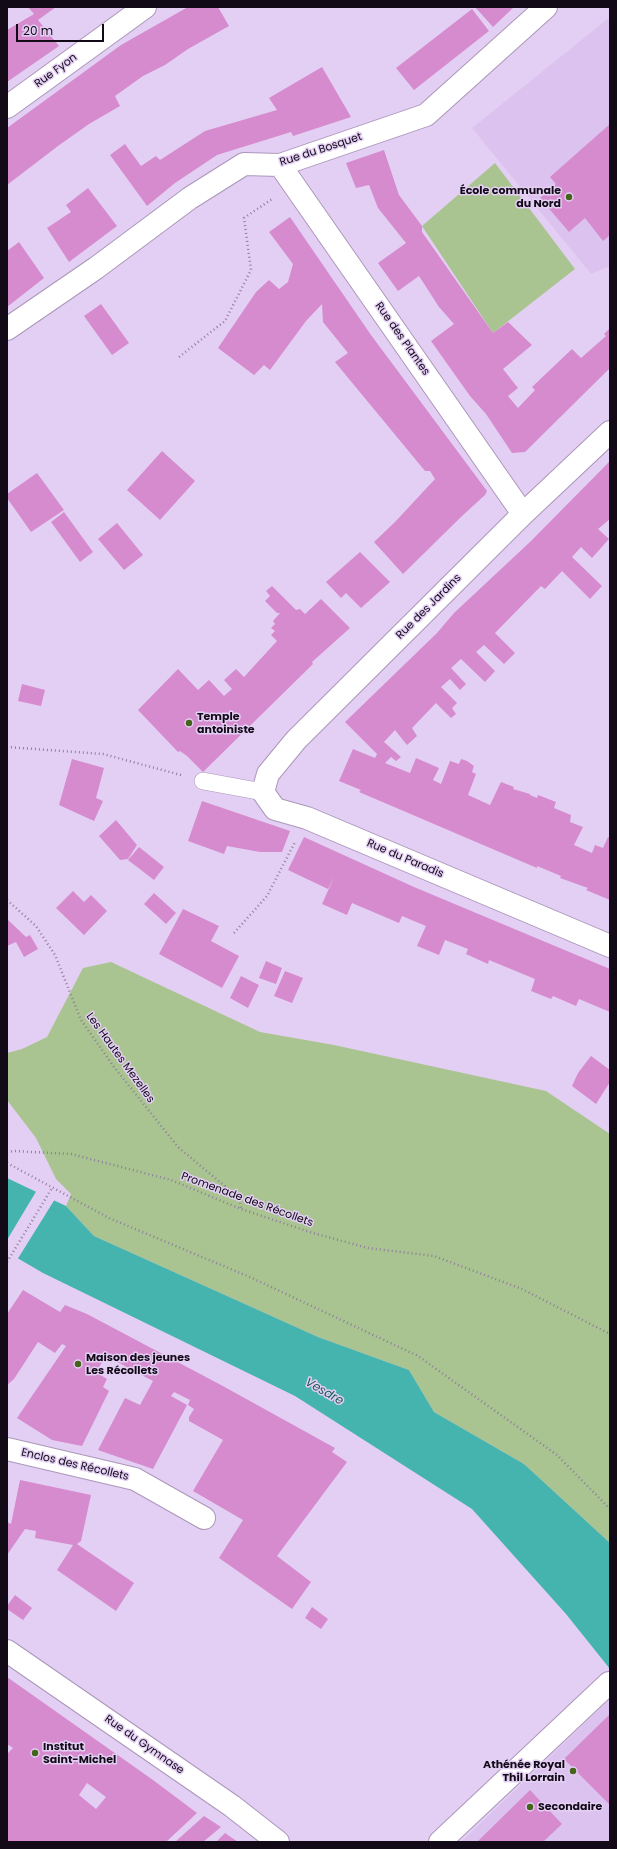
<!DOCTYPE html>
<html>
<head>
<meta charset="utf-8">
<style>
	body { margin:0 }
	#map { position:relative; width:617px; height:1849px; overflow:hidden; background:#e4cff4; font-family:Poppins,sans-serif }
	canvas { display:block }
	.frame { position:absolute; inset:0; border:8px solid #120a17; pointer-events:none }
	.scale { position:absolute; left:16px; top:24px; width:88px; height:18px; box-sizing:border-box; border:2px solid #120a17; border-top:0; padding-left:5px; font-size:12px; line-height:14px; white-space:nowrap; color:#120a17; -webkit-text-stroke:3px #e4cff4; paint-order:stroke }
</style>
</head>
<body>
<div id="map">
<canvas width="617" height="1849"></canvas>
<div class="frame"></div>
<div class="scale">20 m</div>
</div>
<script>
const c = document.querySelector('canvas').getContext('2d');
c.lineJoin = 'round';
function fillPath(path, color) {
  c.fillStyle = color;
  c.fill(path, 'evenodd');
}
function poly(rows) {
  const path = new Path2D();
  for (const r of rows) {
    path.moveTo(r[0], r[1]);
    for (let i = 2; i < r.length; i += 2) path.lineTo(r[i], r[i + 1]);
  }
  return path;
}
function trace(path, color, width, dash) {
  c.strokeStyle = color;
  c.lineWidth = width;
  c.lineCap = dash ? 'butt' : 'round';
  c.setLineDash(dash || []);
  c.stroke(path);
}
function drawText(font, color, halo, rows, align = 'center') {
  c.font = font + ' Poppins,sans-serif';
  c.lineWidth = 3;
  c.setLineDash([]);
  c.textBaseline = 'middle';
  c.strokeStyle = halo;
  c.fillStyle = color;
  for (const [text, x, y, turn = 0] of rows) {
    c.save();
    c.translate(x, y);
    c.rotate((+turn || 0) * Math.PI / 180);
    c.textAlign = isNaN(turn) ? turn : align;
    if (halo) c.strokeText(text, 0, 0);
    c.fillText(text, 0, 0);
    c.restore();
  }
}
fillPath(poly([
	[610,17,610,266,591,274,472,128],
	[610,1699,610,1842,461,1842]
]), '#dcc3ef');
fillPath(poly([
	[495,163,575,269,493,333,422,226],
	[111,962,260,1032,334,1045,546,1091,610,1134,610,1543,524,1464,434,1412,409,1370,318,1337,94,1236,66,1206,71,1194,56,1179,36,1138,7,1100,7,1053,22,1049,47,1037,83,968]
]), '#a9c490');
fillPath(poly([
	[7,1178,66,1206,94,1236,318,1337,409,1370,434,1412,524,1464,610,1543,610,1669,566,1614,472,1509,295,1396,43,1273,7,1252]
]), '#45b4ae');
fillPath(poly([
	[37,1190,55,1199,17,1260,7,1254,7,1240]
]), '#e4cff4');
fillPath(poly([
	[28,7,56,7,38,20,59,46,7,82,7,30,34,14],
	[188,7,218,7,229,26,188,49,165,65,143,76,115,96,120,106,89,124,58,146,7,185,7,128,121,45],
	[475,7,514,7,493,27],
	[472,9,489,31,414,90,396,68],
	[322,67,351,117,293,136,291,132,217,155,175,183,147,206,110,155,125,144,141,166,156,156,160,160,205,131,277,110,269,98],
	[610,124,610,235,603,241,585,218,569,232,540,198,556,184,550,177],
	[384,150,399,195,422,226,422,232,493,333,508,322,532,345,503,369,518,388,508,396,518,408,535,390,532,387,572,349,581,358,606,336,604,334,610,328,610,368,525,452,512,453,486,414,470,396,431,341,454,324,439,307,419,276,398,291,378,263,406,243,378,208,369,185,356,188,346,163],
	[88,188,117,226,69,262,47,228,71,212,66,205],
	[290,217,371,335,487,491,485,495,462,516,403,574,374,542,395,522,435,479,430,471,425,471,335,362,348,353,323,322,322,304,306,321,270,370,264,365,254,375,218,348,256,292,269,280,279,289,288,282,293,264,269,232],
	[19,242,44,278,7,307,7,251],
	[101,304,129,343,112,355,84,316],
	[162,451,195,481,160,520,127,490],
	[610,461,610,519,598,529,609,539,592,558,581,547,572,557,602,586,590,599,562,571,545,589,541,586,495,633,515,653,504,664,484,645,476,652,495,671,485,682,461,659,451,668,466,684,460,690,450,679,441,687,457,703,452,708,456,714,451,718,436,703,412,728,417,736,407,745,395,730,384,742,401,757,396,761,391,757,385,763,410,773,416,758,439,768,433,780,441,784,450,761,459,764,461,759,467,761,474,766,472,772,476,774,468,795,490,805,501,782,514,787,513,789,530,794,530,795,537,798,538,795,556,802,554,808,571,815,570,822,583,827,574,845,592,853,595,845,603,848,608,837,610,838,610,900,586,890,588,888,560,878,561,876,537,866,537,868,359,792,361,790,339,781,353,749,375,758,377,754,345,722,437,633,454,613,531,541],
	[37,473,64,510,31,532,7,498,7,494],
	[64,512,93,552,80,562,51,522],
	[117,523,143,555,124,570,98,539],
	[360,552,390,582,361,608,346,593,341,598,326,582],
	[272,586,296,610,300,609,305,614,321,599,350,628,312,662,313,664,203,772,187,756,180,751,178,752,138,710,178,669,198,690,209,680,224,696,232,689,224,680,236,669,244,677,277,641,271,635,275,631,271,628,275,624,273,621,280,613,277,613,265,601,270,596,266,591],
	[22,684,45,690,41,706,18,701],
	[72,759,104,768,96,798,103,801,94,821,59,805],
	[202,801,290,831,282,852,260,852,227,846,224,854,188,841],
	[116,820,137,845,128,859,120,860,99,836],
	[304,837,414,887,610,969,610,1012,579,999,576,1006,553,996,551,999,531,991,535,979,489,960,488,964,466,954,468,949,445,940,439,955,417,946,426,926,402,916,399,923,352,903,347,915,322,904,335,875,328,889,288,870],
	[139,847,164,867,154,880,128,860],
	[73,891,84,902,91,895,107,911,84,935,56,908],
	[154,893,176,913,166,924,144,904],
	[183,909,219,926,211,941,239,956,222,988,159,954],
	[7,919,26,937,30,935,38,949,24,957,16,942,7,946],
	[266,961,282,968,276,984,259,978],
	[285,971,303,978,292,1003,274,996],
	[241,976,259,985,248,1008,230,998],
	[591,1056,610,1070,610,1082,596,1104,572,1086,578,1073],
	[23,1290,60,1312,65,1305,87,1314,221,1385,335,1448,332,1452,347,1462,277,1556,311,1582,292,1609,219,1558,243,1520,193,1491,223,1440,189,1421,189,1417,194,1409,188,1405,190,1400,174,1392,171,1396,187,1405,153,1469,98,1450,125,1398,140,1405,153,1381,106,1356,96,1372,107,1379,103,1387,109,1391,82,1446,52,1440,17,1418,66,1346,62,1344,55,1353,38,1342,14,1379,7,1385,7,1314],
	[20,1480,91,1495,81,1541,77,1544,134,1583,116,1611,57,1570,73,1545,35,1538,36,1531,25,1529,7,1555,7,1522,11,1524],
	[15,1595,32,1608,23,1620,7,1609,7,1606],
	[312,1607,328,1619,321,1629,305,1618],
	[7,1677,153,1780,197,1813,166,1842,7,1842,7,1754,13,1748,7,1744],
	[87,1783,106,1797,96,1809,79,1795],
	[610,1714,610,1805,564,1759],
	[530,1790,562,1824,543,1842,477,1842],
	[204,1816,221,1827,203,1842,175,1842],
	[225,1833,238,1842,216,1842]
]), '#d58bcd');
const lane = poly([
	[203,781,263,792]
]);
const street = poly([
	[7,107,145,7],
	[280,165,523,514],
	[7,329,96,268,190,198,244,164,280,165,426,115,546,7],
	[610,432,523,514,296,740,268,774,263,792,275,809,307,818,610,946],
	[7,1449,135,1479,204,1518],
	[440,1842,609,1683]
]);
const secondary = poly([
	[7,1651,232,1806,278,1842]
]);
trace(lane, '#ab97ba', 18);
trace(street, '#ab97ba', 24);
trace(secondary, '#ab97ba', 24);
trace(poly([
	[179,357,225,321,251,270,244,218,272,199],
	[7,747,103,754,181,775],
	[7,900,36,926,55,955,81,1020,114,1067,178,1147,239,1198,241,1208],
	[234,933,267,896,295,842],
	[7,1152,14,1151,71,1154,171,1180,241,1209,313,1233,368,1248,434,1256,522,1289,610,1334],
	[7,1163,109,1218,252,1278,418,1356,557,1455,610,1509],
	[7,1262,52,1188]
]), '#8e7f9a', 2.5, [1, 3]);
trace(lane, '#fff', 17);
trace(street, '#fff', 22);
trace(secondary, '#fff', 22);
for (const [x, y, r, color] of [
	[569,197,4,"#43641a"],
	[189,723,4,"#43641a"],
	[78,1364,4,"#43641a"],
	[35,1753,4,"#43641a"],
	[573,1771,4,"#43641a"],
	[530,1807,4,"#43641a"]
]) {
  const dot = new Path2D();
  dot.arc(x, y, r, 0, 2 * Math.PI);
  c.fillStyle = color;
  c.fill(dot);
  trace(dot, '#e4cff4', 1.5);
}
drawText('11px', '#120a17', '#e4cff4', [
	["Rue Fyon",56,71,-36],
	["Rue du Bosquet",321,150,-18],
	["Rue des Plantes",402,339,55],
	["Rue des Jardins",429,607,-45],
	["Rue du Paradis",405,859,23],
	["Les Hautes Mezelles",120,1058,54],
	["Promenade des Récollets",247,1200,20],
	["Enclos des Récollets",75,1465,13],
	["Rue du Gymnase",144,1745,35]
]);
drawText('bold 11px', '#120a17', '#e4cff4', [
	["École communale",561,191,"right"],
	["du Nord",561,204,"right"],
	["Temple",197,717],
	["antoiniste",197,730],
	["Maison des jeunes",86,1358],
	["Les Récollets",86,1371],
	["Institut",43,1747],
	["Saint-Michel",43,1760],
	["Athénée Royal",565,1765,"right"],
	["Thil Lorrain",565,1778,"right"],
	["Secondaire",538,1807]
], 'left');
drawText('italic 12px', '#1a5855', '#e4cff4', [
	["Vesdre",324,1392,30]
]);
</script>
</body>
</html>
